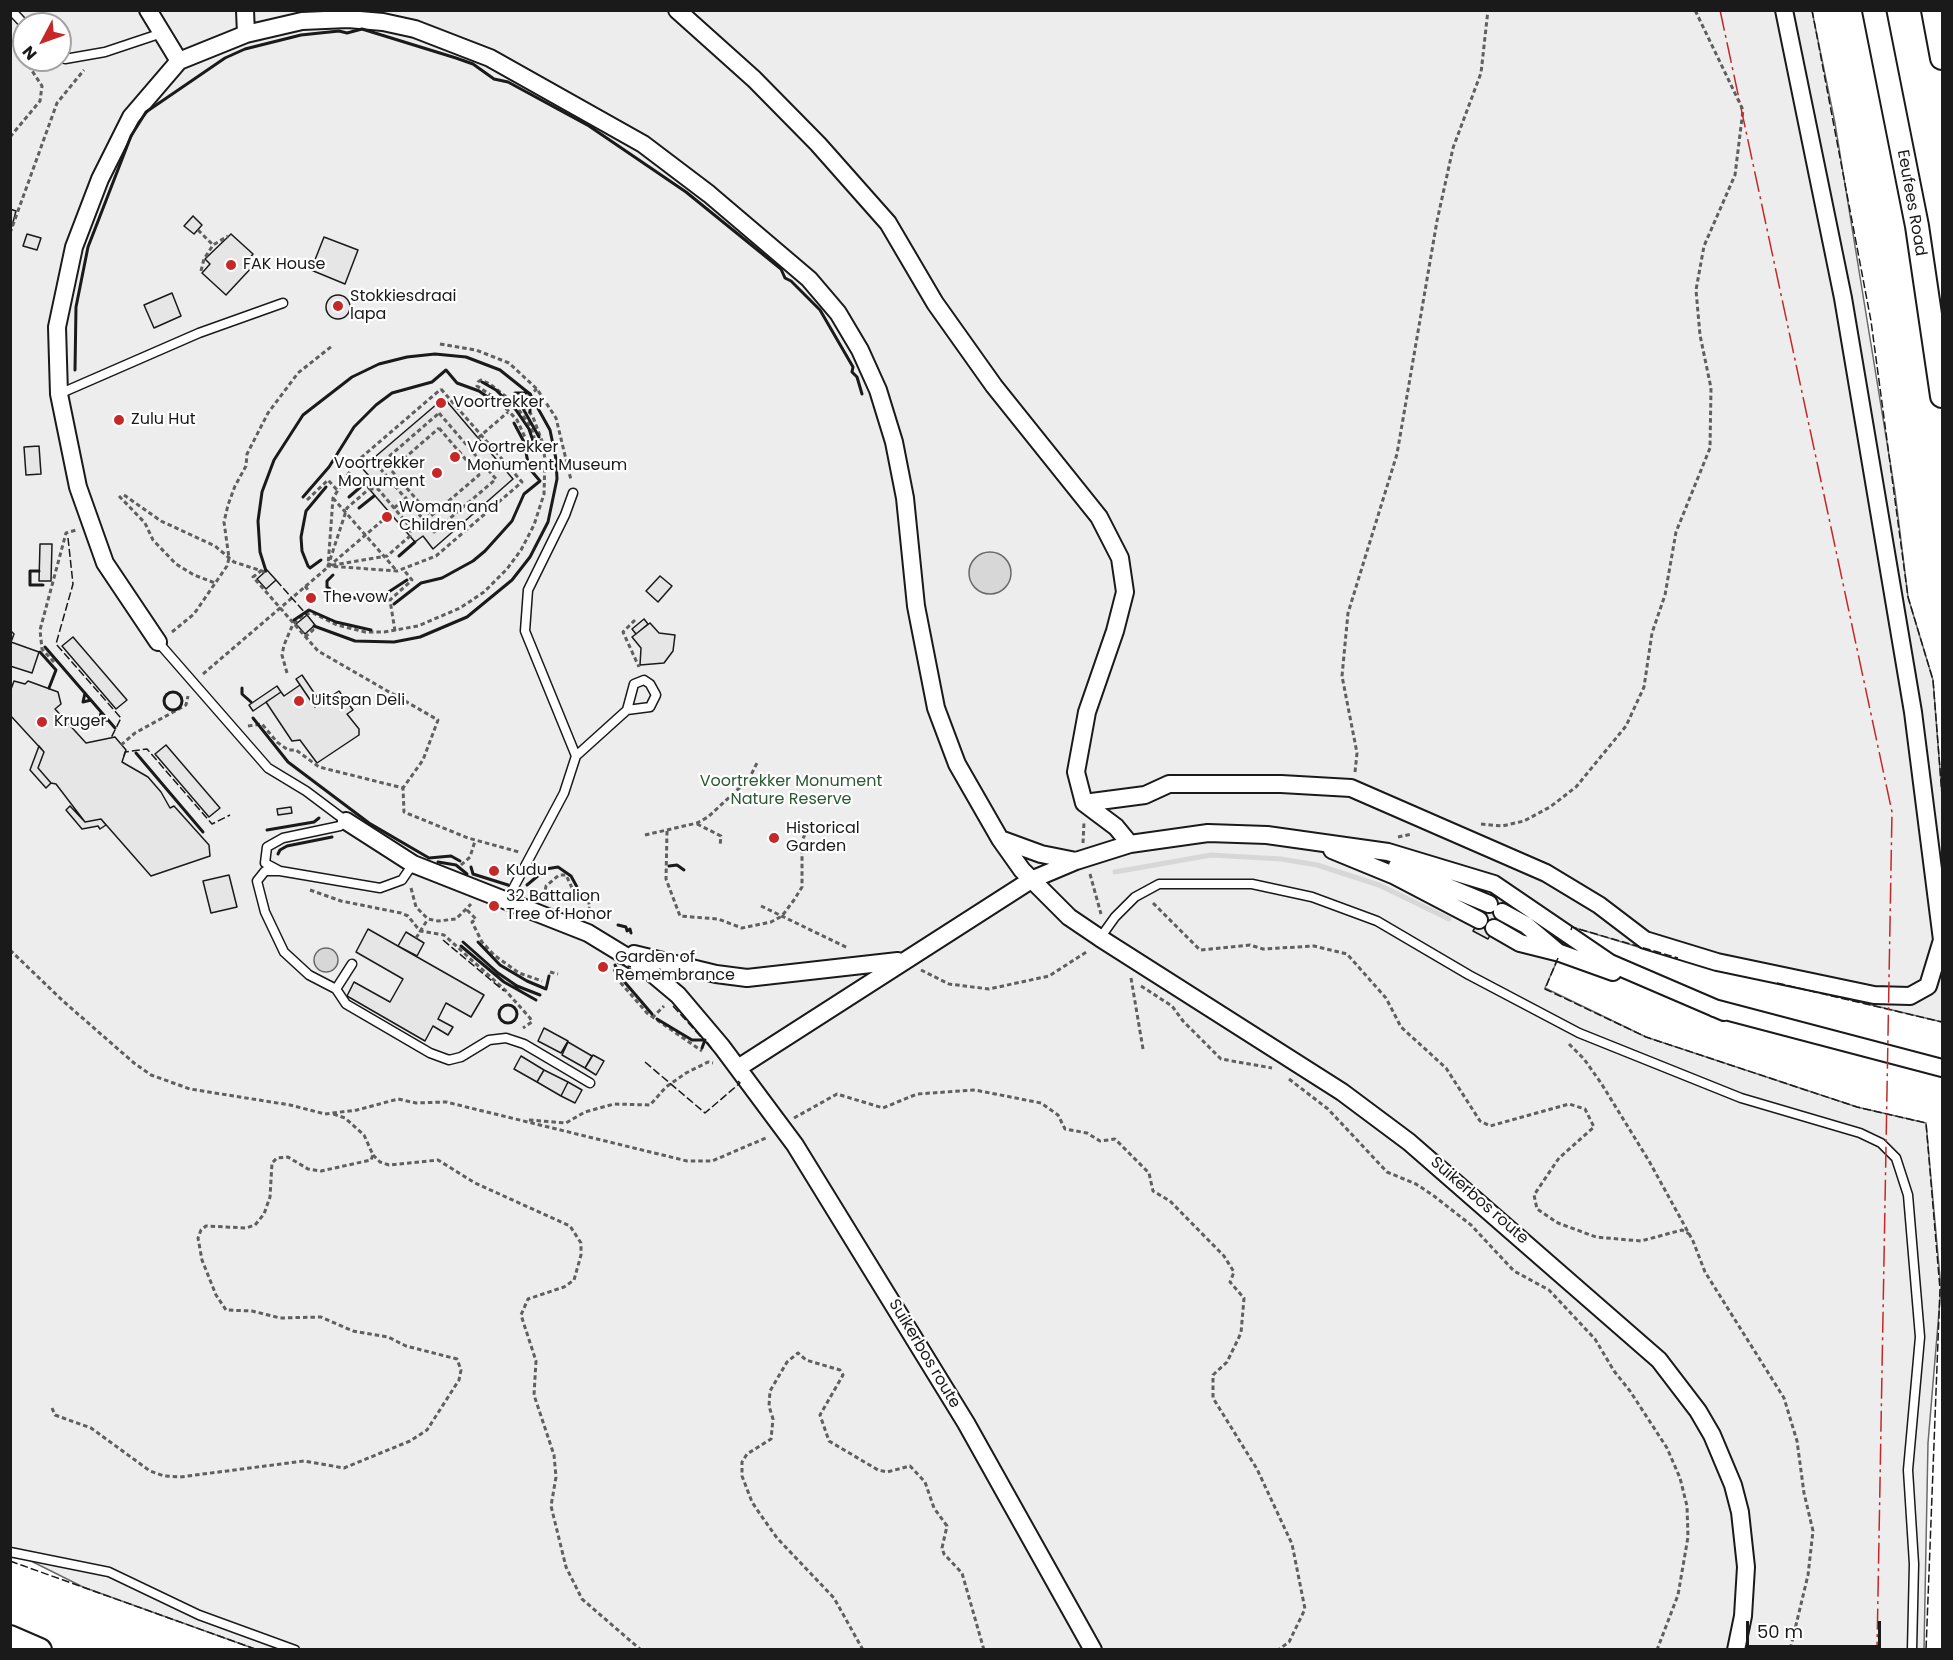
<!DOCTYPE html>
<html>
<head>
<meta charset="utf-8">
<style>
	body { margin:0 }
	#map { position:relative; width:1953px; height:1660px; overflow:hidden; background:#fff; font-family:Poppins,sans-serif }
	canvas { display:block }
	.frame { position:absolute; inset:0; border:12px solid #1a1a1a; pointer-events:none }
	.north { position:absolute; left:12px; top:12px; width:60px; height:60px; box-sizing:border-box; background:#fff; border:2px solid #a3a3a3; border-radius:50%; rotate:229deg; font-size:16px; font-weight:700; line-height:24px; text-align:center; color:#1a1a1a }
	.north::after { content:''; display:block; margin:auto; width:21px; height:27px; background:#c62828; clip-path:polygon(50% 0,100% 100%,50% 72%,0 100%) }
	.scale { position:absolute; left:1746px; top:1621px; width:135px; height:27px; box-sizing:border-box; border:3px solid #1a1a1a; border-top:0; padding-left:8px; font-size:18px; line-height:21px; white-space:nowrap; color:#1a1a1a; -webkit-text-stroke:4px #fff; paint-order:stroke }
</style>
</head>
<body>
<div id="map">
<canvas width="1953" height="1660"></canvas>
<div class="frame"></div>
<div class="north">N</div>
<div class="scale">50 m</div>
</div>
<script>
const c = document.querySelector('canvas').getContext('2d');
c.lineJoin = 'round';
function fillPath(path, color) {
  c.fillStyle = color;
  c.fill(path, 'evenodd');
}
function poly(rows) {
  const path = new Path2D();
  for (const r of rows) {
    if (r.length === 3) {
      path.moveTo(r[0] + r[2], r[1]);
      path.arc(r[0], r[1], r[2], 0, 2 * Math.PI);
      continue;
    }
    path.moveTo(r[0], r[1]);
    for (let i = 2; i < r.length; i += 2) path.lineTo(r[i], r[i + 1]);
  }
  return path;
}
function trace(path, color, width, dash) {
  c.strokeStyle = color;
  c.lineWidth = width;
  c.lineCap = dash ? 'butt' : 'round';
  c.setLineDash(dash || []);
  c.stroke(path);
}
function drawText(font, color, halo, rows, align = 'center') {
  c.font = font + ' Poppins,sans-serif';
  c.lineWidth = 4.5;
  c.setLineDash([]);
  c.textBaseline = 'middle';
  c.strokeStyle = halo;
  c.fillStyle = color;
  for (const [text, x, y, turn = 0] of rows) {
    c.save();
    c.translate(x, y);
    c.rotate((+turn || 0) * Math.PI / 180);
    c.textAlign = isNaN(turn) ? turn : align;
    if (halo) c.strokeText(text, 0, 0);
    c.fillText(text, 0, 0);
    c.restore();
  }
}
const built = poly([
	[10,11,1812,11,1835,123,1895,492,1908,597,1933,680,1942,795,1942,1022,1665,955,1572,927,1545,988,1646,1037,1857,1107,1926,1123,1941,1288,1928,1443,1924,1649,255,1649,83,1587,11,1551,10,11],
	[24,24,60,24,60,60,24,60,24,24]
]);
fillPath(built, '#ededed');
trace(built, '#6a6a6a', 1.5);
const water = poly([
	[990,573,21],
	[326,960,12]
]);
fillPath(water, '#d7d7d7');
trace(water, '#6a6a6a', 1.5);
trace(poly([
	[1115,872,1211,855,1281,859,1317,865,1379,885,1449,919]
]), '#d7d7d7', 5);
const building = poly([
	[10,209,16,211,12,226,10,225,10,209],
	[193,216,202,225,194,234,184,226,193,216],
	[27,234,41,238,37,250,23,246,27,234],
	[231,234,253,254,248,260,253,266,226,295,202,273,210,264,205,259,231,234],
	[324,237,358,250,345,284,311,270,324,237],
	[172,293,181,316,154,328,144,305,172,293],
	[338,307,12],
	[444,398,513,479,433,549,423,536,415,542,364,483,370,477,362,468,444,398],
	[39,446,41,474,26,475,24,447,39,446],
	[40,544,52,544,51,581,39,581,40,544],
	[267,570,276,580,266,589,257,579,267,570],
	[660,576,672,586,658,602,646,591,660,576],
	[307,615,315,625,305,634,296,624,307,615],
	[644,619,648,624,636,634,632,629,644,619],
	[650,623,659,633,675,635,673,651,664,663,640,665,641,648,632,637,650,623],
	[10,630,14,634,11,642,39,652,32,673,10,666,10,630],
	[73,637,127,700,116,709,62,646,73,637],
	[302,675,321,703,315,707,296,679,302,675],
	[14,681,25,684,28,681,58,692,61,704,55,709,86,743,115,737,126,750,122,762,148,777,161,792,170,808,174,806,209,845,210,856,151,876,101,819,85,822,56,784,51,783,38,768,44,752,10,715,10,692,14,681],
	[300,685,315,707,339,691,353,710,347,714,359,729,359,735,317,763,300,740,292,741,266,702,281,692,284,696,300,685],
	[277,686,281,692,253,711,249,705,277,686],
	[166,745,220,808,209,817,155,754,166,745],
	[39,746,44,752,38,768,51,783,46,788,30,770,39,746],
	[70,806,85,822,101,819,106,825,100,829,98,826,82,829,66,810,70,806],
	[291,807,292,813,278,815,277,809,291,807],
	[229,875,237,907,211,913,203,881,229,875],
	[1494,894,1508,902,1488,939,1473,931,1482,916,1471,910,1475,902,1486,908,1494,894],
	[368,929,484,995,471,1017,446,1003,438,1019,453,1027,448,1035,433,1026,425,1041,347,996,354,982,390,1002,403,979,356,952,368,929],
	[406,932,424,943,417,956,398,946,406,932],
	[544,1028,568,1041,561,1053,538,1041,544,1028],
	[568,1042,592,1056,585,1068,562,1055,568,1042],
	[593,1055,604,1061,596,1075,585,1068,593,1055],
	[521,1056,544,1070,537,1082,514,1069,521,1056],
	[544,1070,568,1082,561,1096,537,1082,544,1070],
	[568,1082,582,1090,575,1103,561,1096,568,1082]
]);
fillPath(building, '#e6e6e6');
trace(building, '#1a1a1a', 1.5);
const service = poly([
	[11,10,24,24],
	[60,57,65,59,105,52,162,33],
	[59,394,199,333,283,303],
	[573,493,565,515,528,590,525,631,576,756],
	[158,642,268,768,306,791,346,821,340,826,283,838,267,847,265,863,280,871],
	[507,900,564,793,576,756,627,710,634,684,644,680,650,684,656,695,650,707,627,710],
	[1100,938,1115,917,1135,897,1159,884,1252,884,1312,897,1377,921,1469,975,1579,1033,1741,1098,1860,1133,1881,1143,1896,1158,1908,1195,1920,1337,1908,1470,1914,1564,1912,1650],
	[352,964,336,989,346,1004,430,1053,449,1060,461,1057,489,1040,506,1038,524,1044,590,1083],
	[336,989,309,975,284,952,265,912,257,881,265,871,280,871,380,888,402,880,413,864],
	[10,1552,109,1572,199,1615,295,1650]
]);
const minor = poly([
	[148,10,179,61],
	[245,10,246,34],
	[677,10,754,79,818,144,888,223,935,303,994,386,1099,517,1120,558,1125,592,1115,631,1087,712,1076,772,1084,803,1116,827,1130,844],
	[158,642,105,563,78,487,59,394,57,327,74,247,100,179,131,117,179,61,246,34,302,21,348,19,383,22,415,29,490,58,643,144,709,194,809,279,838,313,860,350,878,390,894,442,905,498,916,606,936,708,957,764,1000,839,1022,870,1069,917,1100,938,1342,1092,1409,1142,1659,1360,1698,1411,1712,1435,1733,1485,1740,1512,1746,1567,1743,1616,1736,1650],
	[1084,803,1145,795,1169,784,1281,784,1351,788,1546,873,1599,905,1645,940,1717,962,1874,995,1910,996,1928,986,1942,940,1913,712,1843,298,1784,10],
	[346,821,413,864,588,933,647,969,678,995,722,1047,795,1145,966,1423,1093,1650],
	[1000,839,1041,854,1076,861],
	[1332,850,1393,875,1479,920],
	[1397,866,1489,904],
	[1502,912,1526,925,1559,953],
	[1494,928,1520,943,1560,953,1613,972],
	[634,954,716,974,747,978,898,961],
	[1714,1008,1942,1068],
	[738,1068,1031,880,1076,861,1130,844,1208,833,1267,835,1388,852,1494,884,1610,963,1724,1012]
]);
const secondary = poly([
	[1874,10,1917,226,1942,396],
	[1933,10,1942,58],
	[10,1637,40,1650]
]);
trace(service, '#1a1a1a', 11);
trace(minor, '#1a1a1a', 20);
trace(secondary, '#1a1a1a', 26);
trace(poly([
	[10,39,24,58],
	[10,137,40,101,42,86,25,60],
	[198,230,213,245],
	[10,233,57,103,84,70],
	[201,271,204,259,213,245,228,236],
	[440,344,476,350,509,363,537,389,556,418,571,480],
	[441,389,522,482,436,556,397,571,328,566,333,498,356,462,441,389],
	[516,405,537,389],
	[439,413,496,479,434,532,378,466,439,413],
	[439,428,479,475,431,516,391,470,439,428],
	[478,438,508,412],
	[537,447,531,427,514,403,490,384,481,380,478,382,477,386,498,400,517,420,530,448,543,446],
	[369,489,378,489,411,528,410,536,387,556,328,566,347,508,369,489],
	[124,495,161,521,215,546,234,562,265,572],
	[119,496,145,523,153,540,176,564,194,575,215,583],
	[333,498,396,570],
	[307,500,328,480,338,491],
	[394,508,407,497],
	[262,570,253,577,318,651,438,720,423,760,403,788],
	[305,586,312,595],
	[635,620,623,632,639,667],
	[395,631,390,600,412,580,403,569],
	[172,632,194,614,227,566,229,558,224,522,228,505,235,486,246,466,247,454,268,413,298,373,332,346],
	[305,637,313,630,312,628],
	[54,662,42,649,40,630,66,533,76,530],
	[287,673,282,655,284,645,293,624,305,614,313,613,337,625,365,632,384,632,418,626,460,608,484,592,507,569,521,550,534,525,544,494,545,459,542,441,533,417,521,401],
	[203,674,383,520],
	[248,726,262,724,277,742,288,750,296,750,319,767,403,788,404,812,468,838,519,852],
	[121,745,135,733,186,705,188,696],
	[1355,772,1357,753,1342,676,1348,613,1397,454,1437,221,1453,148,1481,73,1488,10],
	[697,824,721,836,720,846],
	[1481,824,1502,826,1524,821,1550,807,1576,787,1626,726,1644,687,1652,633,1665,595,1676,532,1710,448,1711,388,1700,335,1696,290,1704,246,1735,175,1743,110,1695,10],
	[667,831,666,879,680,916,718,919,742,928,771,922,782,916,794,900,802,887,802,841,809,825],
	[645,835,697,823,708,817,749,779,757,763],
	[1398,837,1412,834],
	[1083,843,1084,822],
	[461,865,470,857,475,841],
	[1090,874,1101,914],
	[411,888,416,907,428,919,438,921,456,919,471,904],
	[310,890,341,901,401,913,408,916,420,931,444,935,505,990,530,1018,532,1022,523,1028],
	[585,893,590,906,587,914],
	[544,897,546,886,559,875,566,875,573,890],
	[1153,903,1200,950,1250,945,1263,949,1314,946,1347,954,1386,998,1401,1027,1446,1068,1480,1121,1490,1126,1569,1104,1585,1109,1594,1127,1559,1158,1534,1195,1537,1209,1558,1223,1596,1237,1641,1241,1682,1230,1689,1234],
	[761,906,848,948],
	[467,910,476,919,472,922,482,942,494,955,519,973,542,981],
	[416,938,428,919],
	[10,950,63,1001,134,1063,151,1075,190,1089,290,1105,325,1114,357,1110,398,1099,416,1103,446,1102,687,1161,712,1161,768,1137],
	[614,969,620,982,647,1013,702,1051],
	[921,970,949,984,989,989,1049,976,1088,951],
	[550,972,558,974],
	[1131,978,1143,1049],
	[1141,986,1172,1006,1183,1021,1221,1059,1272,1068],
	[652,1018,664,1006],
	[1569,1044,1584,1059,1601,1083,1649,1161,1693,1241,1705,1272,1784,1398,1797,1441,1804,1493,1813,1531,1808,1575,1790,1650],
	[1289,1079,1328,1109,1387,1172,1416,1184,1434,1196,1471,1225,1514,1271,1549,1290,1595,1339,1614,1371,1630,1391,1667,1448,1680,1478,1687,1506,1688,1537,1678,1595,1657,1650],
	[794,1118,837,1094,883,1108,917,1094,975,1090,1041,1103,1058,1115,1065,1129,1087,1133,1100,1141,1115,1139,1149,1173,1153,1191,1170,1201,1224,1256,1234,1272,1230,1282,1244,1298,1241,1333,1227,1362,1213,1375,1213,1398,1257,1469,1292,1544,1305,1609,1289,1642,1278,1650],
	[529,1120,566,1123,585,1112,614,1104,650,1105,666,1087,686,1073,708,1062,713,1063],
	[373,1155,380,1162,389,1165,438,1160,475,1183,570,1226,581,1243,581,1255,574,1280,564,1287,528,1299,521,1315,536,1361,534,1395,554,1455,556,1477,551,1506,566,1567,582,1599,641,1650],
	[52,1408,55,1415,91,1428,150,1471,164,1476,180,1477,304,1461,344,1468,410,1441,427,1430,459,1380,461,1370,457,1359,406,1346,388,1337,353,1331,321,1317,280,1318,252,1311,226,1310,216,1295,202,1260,198,1238,201,1230,206,1226,246,1228,255,1225,264,1214,270,1197,272,1163,277,1158,288,1157,308,1169,321,1171,371,1160,373,1155,364,1135,345,1118,333,1114],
	[863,1650,834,1598,777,1538,760,1514,752,1502,742,1476,742,1462,747,1454,771,1439,773,1419,769,1406,770,1391,787,1362,798,1353,806,1360,840,1370,843,1375,820,1415,829,1441,878,1470,887,1472,910,1466,925,1482,934,1508,947,1526,942,1548,944,1554,962,1573,984,1650]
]), '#5f5f5f', 3, [4.5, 3]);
trace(service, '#fff', 8);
trace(minor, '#fff', 16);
trace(secondary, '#fff', 22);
trace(poly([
	[1812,10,1871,321,1908,597,1933,680,1942,795],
	[68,538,73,584,56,644,121,718,111,738],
	[276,580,307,615],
	[124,756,125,752,147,749,212,824,230,815],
	[1571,930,1572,927,1678,958],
	[443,940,504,991],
	[1558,958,1545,989,1646,1037,1857,1107,1926,1123,1940,1289,1926,1650],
	[617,963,631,967],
	[1777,983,1942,1022],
	[673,1006,702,1038],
	[707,1042,713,1050],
	[645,1062,705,1113,740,1083,738,1081],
	[10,1561,258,1650]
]), '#1a1a1a', 1.5, [8, 3]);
trace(poly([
	[75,370,76,307,88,247,131,136,146,112,225,58,245,49,301,35,339,31,347,33,362,29,456,58,473,64,494,79,508,82,589,126,686,192,781,269,785,278,791,281,820,310,853,367,852,372,857,377,862,394],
	[482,382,496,390,516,410,529,429,534,444],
	[518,401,513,396,515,393,526,393],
	[521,405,539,437],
	[530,412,530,398],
	[303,497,329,467,354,427,376,405,392,393,432,382,446,370,457,383,479,391,499,405],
	[349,497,364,484],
	[359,508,374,496],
	[399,556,415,542],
	[321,560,310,568,308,566,302,551,301,537,306,511,326,487],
	[39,571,30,571,30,585,43,585],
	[266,571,260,552,258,521,262,492,274,460,303,415,352,377,379,364,407,357,435,354,466,357,500,370,530,394,550,430,556,459,557,479,548,522,530,557,512,580,467,617,420,637,394,642,355,641,314,626],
	[333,575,327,581,327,587,338,594,359,599,384,595,407,580],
	[394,604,421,583,442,578,473,561,485,551,512,521,524,494,540,481,529,468,524,442,514,423],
	[294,620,309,610,336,622,371,630],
	[45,647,115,728],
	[40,652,56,670,49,688],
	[242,688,242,694,251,702],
	[173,701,9],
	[85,693,83,702,91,700],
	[101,713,99,721,108,720],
	[253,718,288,762,369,823,429,858,451,856,460,861],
	[136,753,203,832],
	[267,830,314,822,319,818],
	[278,854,280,850,287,846,332,837],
	[438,862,456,865,467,874],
	[669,866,677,865,684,870],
	[471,867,473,874,508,885],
	[527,885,546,869,558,867,571,876,577,887],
	[618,925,626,927,627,931,630,929,631,933],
	[463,942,498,973,517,986,540,995],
	[478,942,500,965,527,981,546,989,549,976],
	[461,946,504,982,536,1000],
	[615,965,622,979,652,1014],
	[508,1014,9],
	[657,1019,692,1040,705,1040,702,1048]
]), '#1a1a1a', 3);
trace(poly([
	[1720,10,1892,812,1877,1650]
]), '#c62828', 1.5, [21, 4.5, 3, 4.5]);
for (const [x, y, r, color] of [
	[231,265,6,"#c62828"],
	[338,306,6,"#c62828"],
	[441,403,6,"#c62828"],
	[119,420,6,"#c62828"],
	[455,457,6,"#c62828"],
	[437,473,6,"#c62828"],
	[387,517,6,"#c62828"],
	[311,598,6,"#c62828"],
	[299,701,6,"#c62828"],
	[42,722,6,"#c62828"],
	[774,838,6,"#c62828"],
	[494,871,6,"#c62828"],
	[494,906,6,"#c62828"],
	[603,967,6,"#c62828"]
]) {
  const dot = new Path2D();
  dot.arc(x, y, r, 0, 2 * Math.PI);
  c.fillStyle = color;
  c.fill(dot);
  trace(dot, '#fff', 2);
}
drawText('16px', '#1a1a1a', '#fff', [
	["Eeufees Road",1911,203,80],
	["Suikerbos route",1479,1201,41],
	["Suikerbos route",924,1354,59]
]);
drawText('16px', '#1a1a1a', '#fff', [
	["FAK House",243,265],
	["Stokkiesdraai",350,297],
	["lapa",350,315],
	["Voortrekker",453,403],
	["Zulu Hut",131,420],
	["Voortrekker",467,448],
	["Monument Museum",467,466],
	["Voortrekker",425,464,"right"],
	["Monument",425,482,"right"],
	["Woman and",399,508],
	["Children",399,526],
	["The vow",323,598],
	["Uitspan Deli",311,701],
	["Kruger",54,722],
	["Historical",786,829],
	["Garden",786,847],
	["Kudu",506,871],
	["32 Battalion",506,897],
	["Tree of Honor",506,915],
	["Garden of",615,958],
	["Remembrance",615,976]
], 'left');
drawText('16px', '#2b5a34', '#fff', [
	["Voortrekker Monument",791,782],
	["Nature Reserve",791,800]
]);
</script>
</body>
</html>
